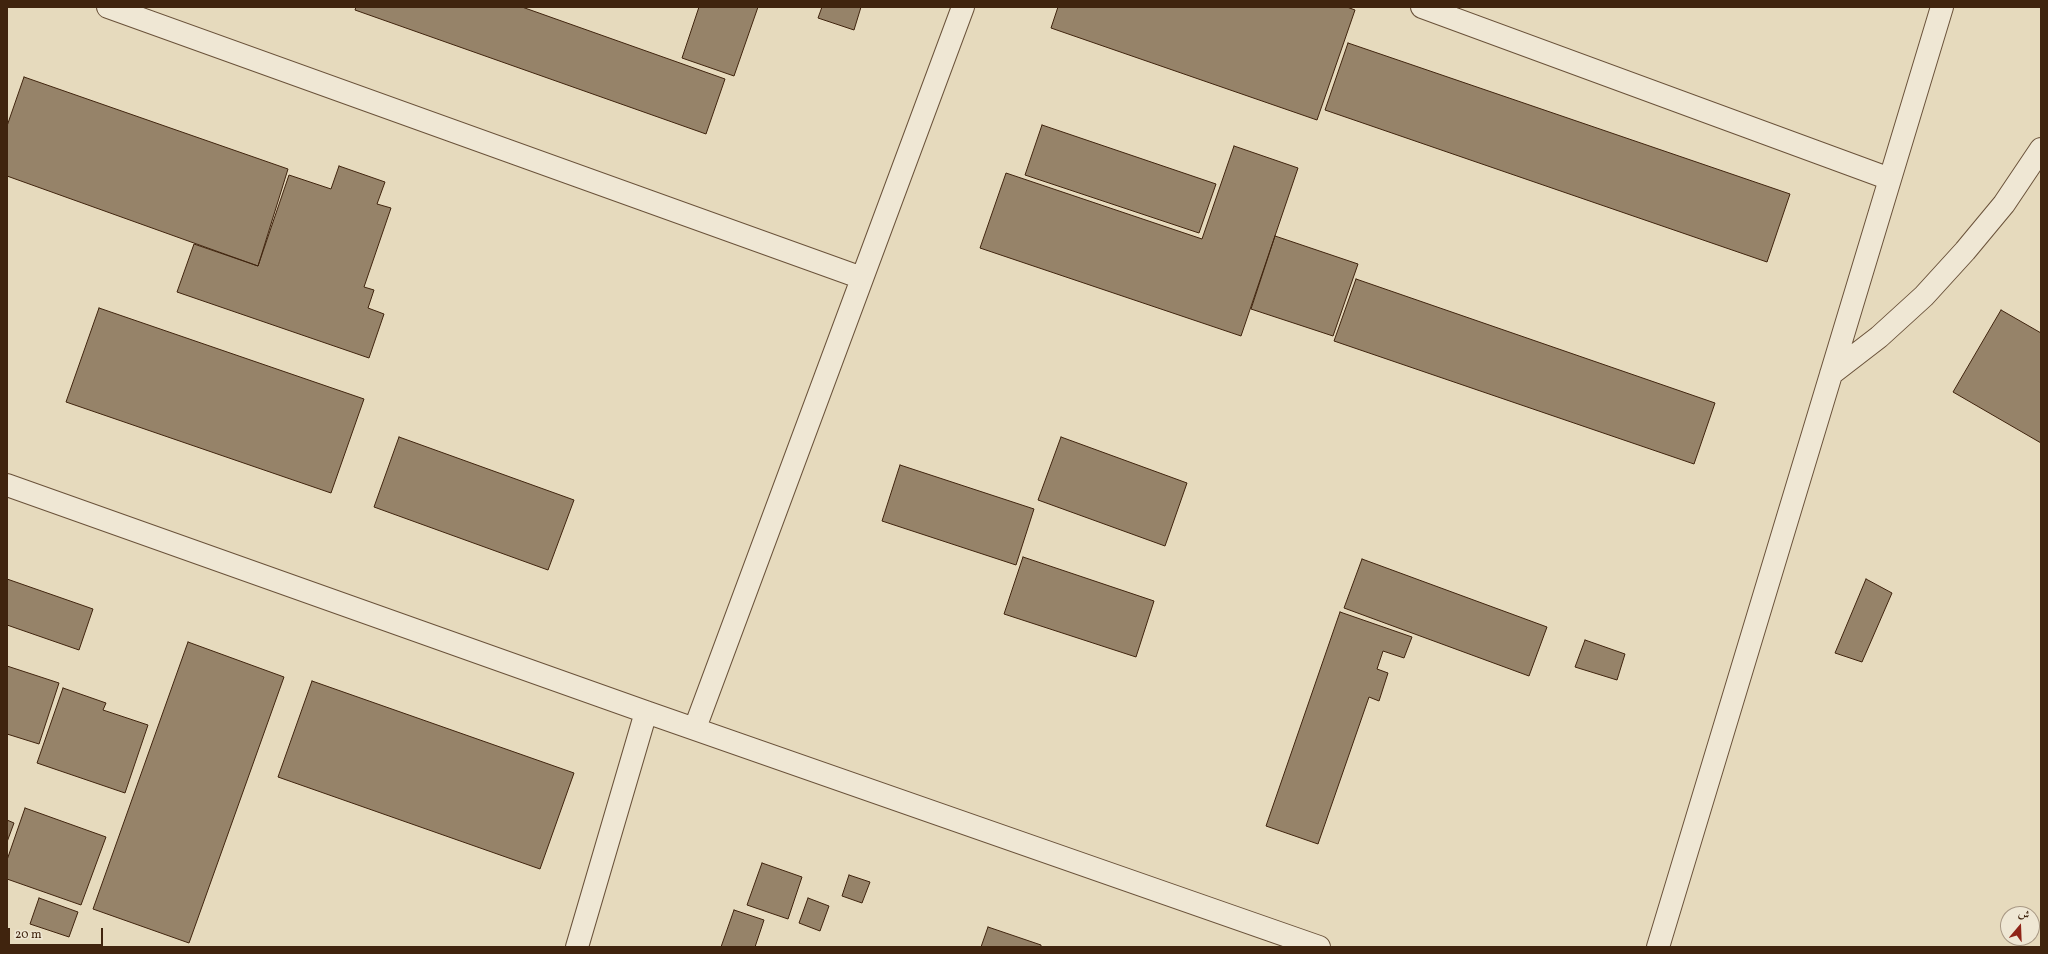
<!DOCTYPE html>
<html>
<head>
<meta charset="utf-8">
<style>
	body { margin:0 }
	#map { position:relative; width:2048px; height:954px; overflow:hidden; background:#e6dabd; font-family:Vollkorn,Amiri,serif }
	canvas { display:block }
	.frame { position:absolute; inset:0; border:8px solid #40240e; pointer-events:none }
	.north { position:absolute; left:2000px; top:906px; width:40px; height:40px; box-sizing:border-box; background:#efe7d4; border:1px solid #a99985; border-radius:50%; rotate:19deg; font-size:11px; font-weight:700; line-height:16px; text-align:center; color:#40240e }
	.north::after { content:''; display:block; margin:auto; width:14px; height:18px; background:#8f2418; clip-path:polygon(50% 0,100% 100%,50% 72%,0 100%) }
	.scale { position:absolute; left:8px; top:928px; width:95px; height:18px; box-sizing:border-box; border:2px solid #40240e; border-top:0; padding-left:5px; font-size:12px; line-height:14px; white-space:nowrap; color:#40240e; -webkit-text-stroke:3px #efe7d4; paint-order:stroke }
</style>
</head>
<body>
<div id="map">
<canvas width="2048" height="954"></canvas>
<div class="frame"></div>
<div class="north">ش</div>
<div class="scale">20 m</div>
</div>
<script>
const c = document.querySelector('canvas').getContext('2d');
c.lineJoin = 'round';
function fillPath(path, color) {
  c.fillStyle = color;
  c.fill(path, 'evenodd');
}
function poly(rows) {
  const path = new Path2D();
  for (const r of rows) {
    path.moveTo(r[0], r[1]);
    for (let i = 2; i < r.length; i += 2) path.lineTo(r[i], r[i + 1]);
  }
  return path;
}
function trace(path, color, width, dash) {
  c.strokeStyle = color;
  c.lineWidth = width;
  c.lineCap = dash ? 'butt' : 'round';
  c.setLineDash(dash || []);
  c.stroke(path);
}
const building = poly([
	[356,7,522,7,725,79,706,134,355,10,356,7],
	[699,7,758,7,734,76,682,58,699,7],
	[822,7,861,7,854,30,818,18,822,7],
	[1058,7,1347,7,1355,10,1317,120,1051,28,1058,7],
	[1348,43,1790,194,1767,262,1325,110,1348,43],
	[24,77,288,169,258,266,7,176,7,126,24,77],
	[1042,125,1216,184,1199,233,1025,175,1042,125],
	[1234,146,1298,168,1241,336,980,248,1006,173,1202,239,1234,146],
	[339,166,385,182,377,204,391,208,364,287,374,290,368,308,384,314,369,358,177,292,194,244,258,266,289,175,331,189,339,166],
	[1275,236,1358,264,1333,336,1251,309,1275,236],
	[1356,279,1715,403,1694,464,1334,341,1356,279],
	[99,308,364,399,331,493,66,402,99,308],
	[2001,310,2041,333,2041,443,1953,392,2001,310],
	[399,437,574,500,548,570,374,507,399,437],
	[1061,437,1187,483,1165,546,1038,500,1061,437],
	[900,465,1034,509,1016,565,882,521,900,465],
	[1023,557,1154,601,1136,657,1004,614,1023,557],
	[1362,559,1547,627,1529,676,1344,608,1362,559],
	[7,579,93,609,79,650,7,625,7,579],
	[1866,579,1892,593,1862,662,1835,653,1866,579],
	[1340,612,1412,637,1404,658,1383,651,1377,669,1388,673,1379,701,1369,697,1318,844,1266,826,1340,612],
	[1585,640,1625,654,1617,680,1575,667,1585,640],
	[188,642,284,677,189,943,93,909,188,642],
	[7,666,59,683,39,744,7,734,7,666],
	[312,681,574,773,540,869,278,777,312,681],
	[63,688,106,703,103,710,148,725,125,793,37,763,63,688],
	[25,808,106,837,81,905,7,879,7,860,25,808],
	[7,820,14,823,7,842,7,820],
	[762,863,802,877,788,919,747,905,762,863],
	[849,875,870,882,862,903,842,896,849,875],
	[39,898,78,912,69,937,30,924,39,898],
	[808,898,829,906,820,931,799,923,808,898],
	[734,910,764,920,755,947,721,947,734,910],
	[988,927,1041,945,1041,947,981,947,988,927]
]);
fillPath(building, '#968369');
trace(building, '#40240e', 1);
const minor = poly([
	[108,7,862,278],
	[1422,7,1890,179],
	[1831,374,1879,337,1924,296,1965,251,2004,204,2041,149],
	[7,485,646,712,1319,947],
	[695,728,963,7],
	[577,947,646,712],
	[1658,947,1942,7]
]);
trace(minor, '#6a523a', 24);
trace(minor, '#efe7d4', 22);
</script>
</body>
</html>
